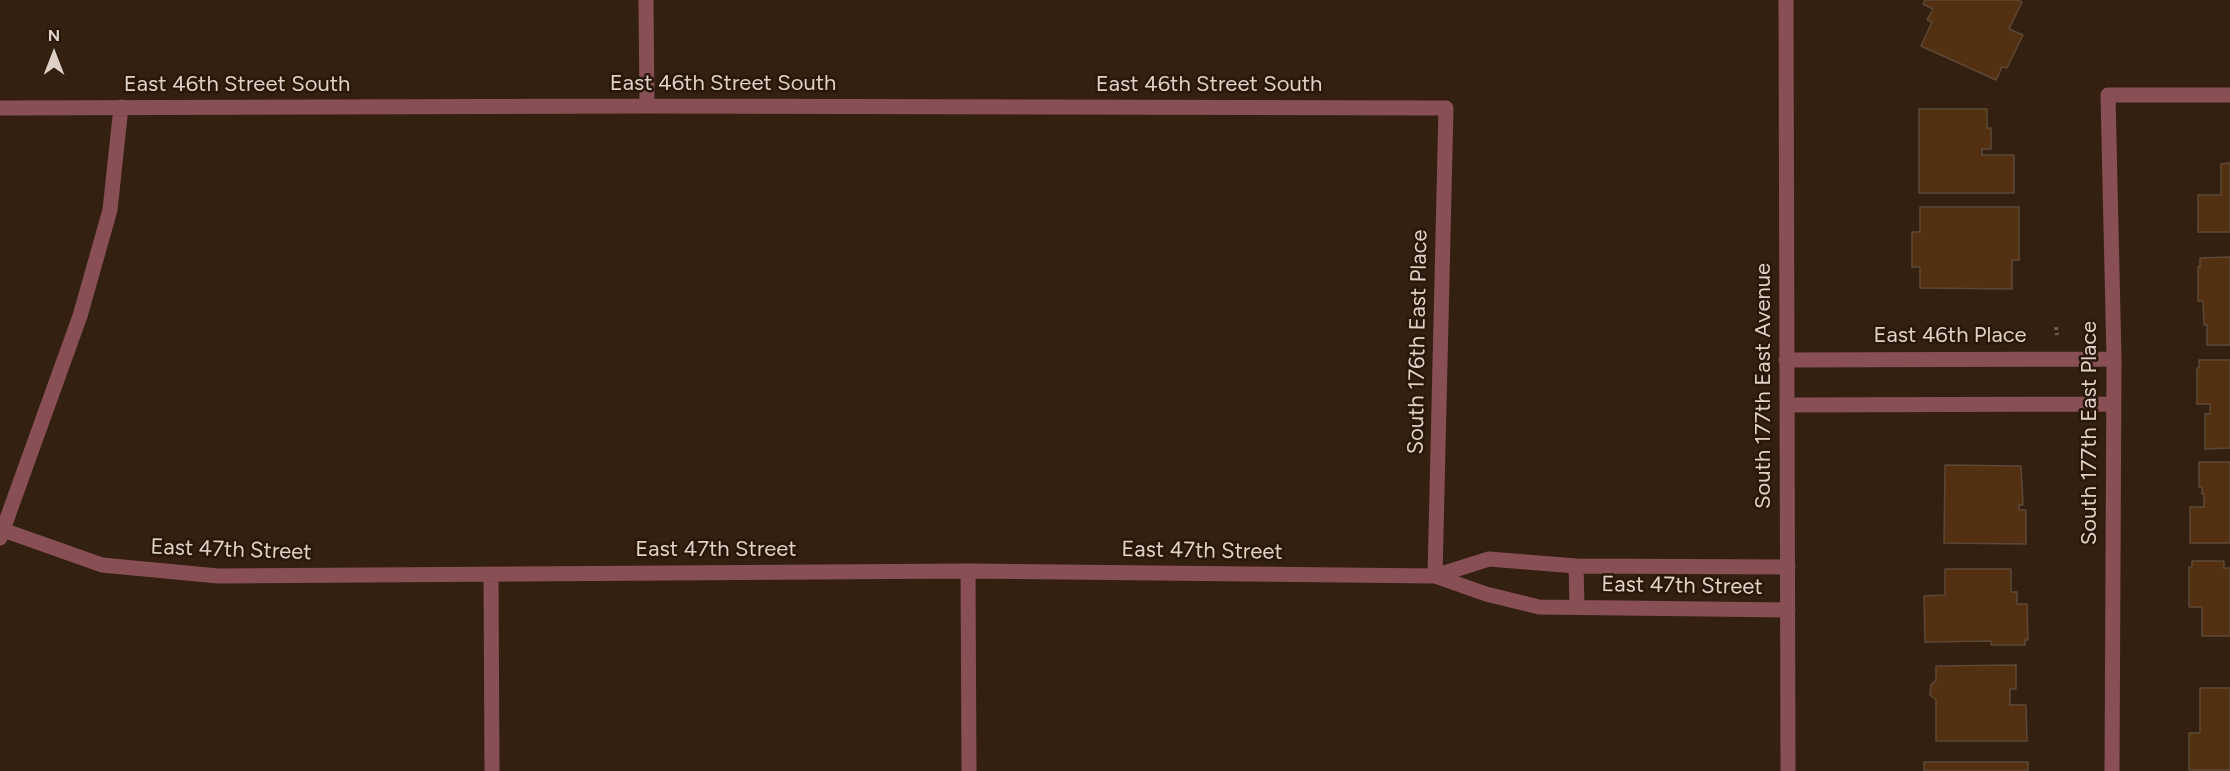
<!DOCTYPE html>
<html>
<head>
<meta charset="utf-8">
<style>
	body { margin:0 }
	#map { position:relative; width:2230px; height:771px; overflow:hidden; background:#332011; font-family:Figtree,sans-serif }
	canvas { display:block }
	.north { position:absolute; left:24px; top:24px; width:60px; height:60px; -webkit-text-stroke:4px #291707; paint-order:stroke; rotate:0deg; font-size:16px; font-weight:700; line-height:24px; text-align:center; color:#ded1c7 }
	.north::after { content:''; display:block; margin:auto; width:21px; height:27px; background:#ded1c7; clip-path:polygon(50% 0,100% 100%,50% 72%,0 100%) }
</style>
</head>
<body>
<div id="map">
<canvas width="2230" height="771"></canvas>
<div class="north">N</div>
</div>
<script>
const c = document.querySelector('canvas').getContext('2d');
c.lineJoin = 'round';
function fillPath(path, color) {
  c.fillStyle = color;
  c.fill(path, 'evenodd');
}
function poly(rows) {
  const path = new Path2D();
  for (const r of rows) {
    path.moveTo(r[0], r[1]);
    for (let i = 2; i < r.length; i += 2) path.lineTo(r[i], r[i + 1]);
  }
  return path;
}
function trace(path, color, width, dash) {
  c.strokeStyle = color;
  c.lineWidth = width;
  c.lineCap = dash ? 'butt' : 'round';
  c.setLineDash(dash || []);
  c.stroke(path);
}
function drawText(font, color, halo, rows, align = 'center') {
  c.font = font + ' Figtree,sans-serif';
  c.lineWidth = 5;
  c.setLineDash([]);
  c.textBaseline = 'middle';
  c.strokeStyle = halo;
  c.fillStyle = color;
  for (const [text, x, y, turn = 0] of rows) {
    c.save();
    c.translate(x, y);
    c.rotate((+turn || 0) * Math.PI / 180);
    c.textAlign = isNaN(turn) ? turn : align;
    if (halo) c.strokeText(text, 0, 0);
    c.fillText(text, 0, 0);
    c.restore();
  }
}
const building = poly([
	[1925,0,2017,0,2022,2,2009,29,2023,35,2007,68,2002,67,1996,80,1921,46,1932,22,1927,20,1933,9,1923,4,1925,0],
	[1919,109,1987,109,1987,128,1991,128,1991,149,1982,149,1982,155,2014,155,2014,193,1919,193,1919,109],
	[2230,163,2230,232,2198,232,2198,195,2221,195,2221,164,2230,163],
	[1920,207,2019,207,2019,260,2012,260,2012,289,1920,288,1920,267,1912,267,1912,232,1920,232,1920,207],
	[2230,257,2230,345,2207,345,2207,325,2204,325,2203,301,2198,301,2198,267,2200,267,2200,258,2230,257],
	[2199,360,2230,360,2230,448,2205,449,2205,414,2210,414,2210,404,2197,404,2197,368,2199,368,2199,360],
	[2199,462,2230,462,2230,543,2190,543,2190,507,2204,507,2204,494,2202,494,2202,487,2199,487,2199,462],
	[1945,465,2021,466,2023,505,2019,505,2019,510,2026,510,2026,544,1944,543,1945,465],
	[2192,561,2224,561,2224,568,2230,568,2230,636,2202,636,2202,607,2189,607,2189,567,2192,567,2192,561],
	[1945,569,2011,569,2011,592,2017,592,2017,604,2027,604,2028,640,2025,640,2025,645,1991,645,1991,641,1925,642,1924,596,1945,595,1945,569],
	[2016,665,2016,689,2010,689,2010,705,2026,705,2027,741,1936,741,1936,700,1930,695,1931,685,1936,680,1936,666,2016,665],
	[2200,688,2230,688,2230,770,2189,770,2189,733,2200,733,2200,688],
	[1924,762,2028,762,2028,771,1924,771,1924,762]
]);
fillPath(building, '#533011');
trace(building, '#5d4837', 1.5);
trace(poly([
	[2056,327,2057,335]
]), '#6c5b4e', 4, [3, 3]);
trace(poly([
	[646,0,647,106],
	[1786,0,1788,771],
	[0,108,647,106,1446,108,1435,576],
	[1786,360,2114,359],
	[1787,405,2113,404],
	[3,530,102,565,218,576,968,571,1435,576,1486,594,1539,607,1788,610],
	[0,538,80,316,110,210,121,107],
	[1576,566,1577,607],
	[968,571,969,771],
	[491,574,492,771],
	[1435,576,1489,559,1576,566,1788,567],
	[2112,771,2114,359,2108,95,2230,95]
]), '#884f54', 15);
drawText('22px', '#ded1c7', '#291707', [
	["East 46th Street South",723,84],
	["East 46th Street South",237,85],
	["East 46th Street South",1209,85],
	["East 46th Place",1950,336],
	["South 176th East Place",1418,342,-89],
	["South 177th East Avenue",1764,386,-90],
	["South 177th East Place",2090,433,-90],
	["East 47th Street",231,550,2],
	["East 47th Street",716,550],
	["East 47th Street",1202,551,1],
	["East 47th Street",1682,586,1]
]);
</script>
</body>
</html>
